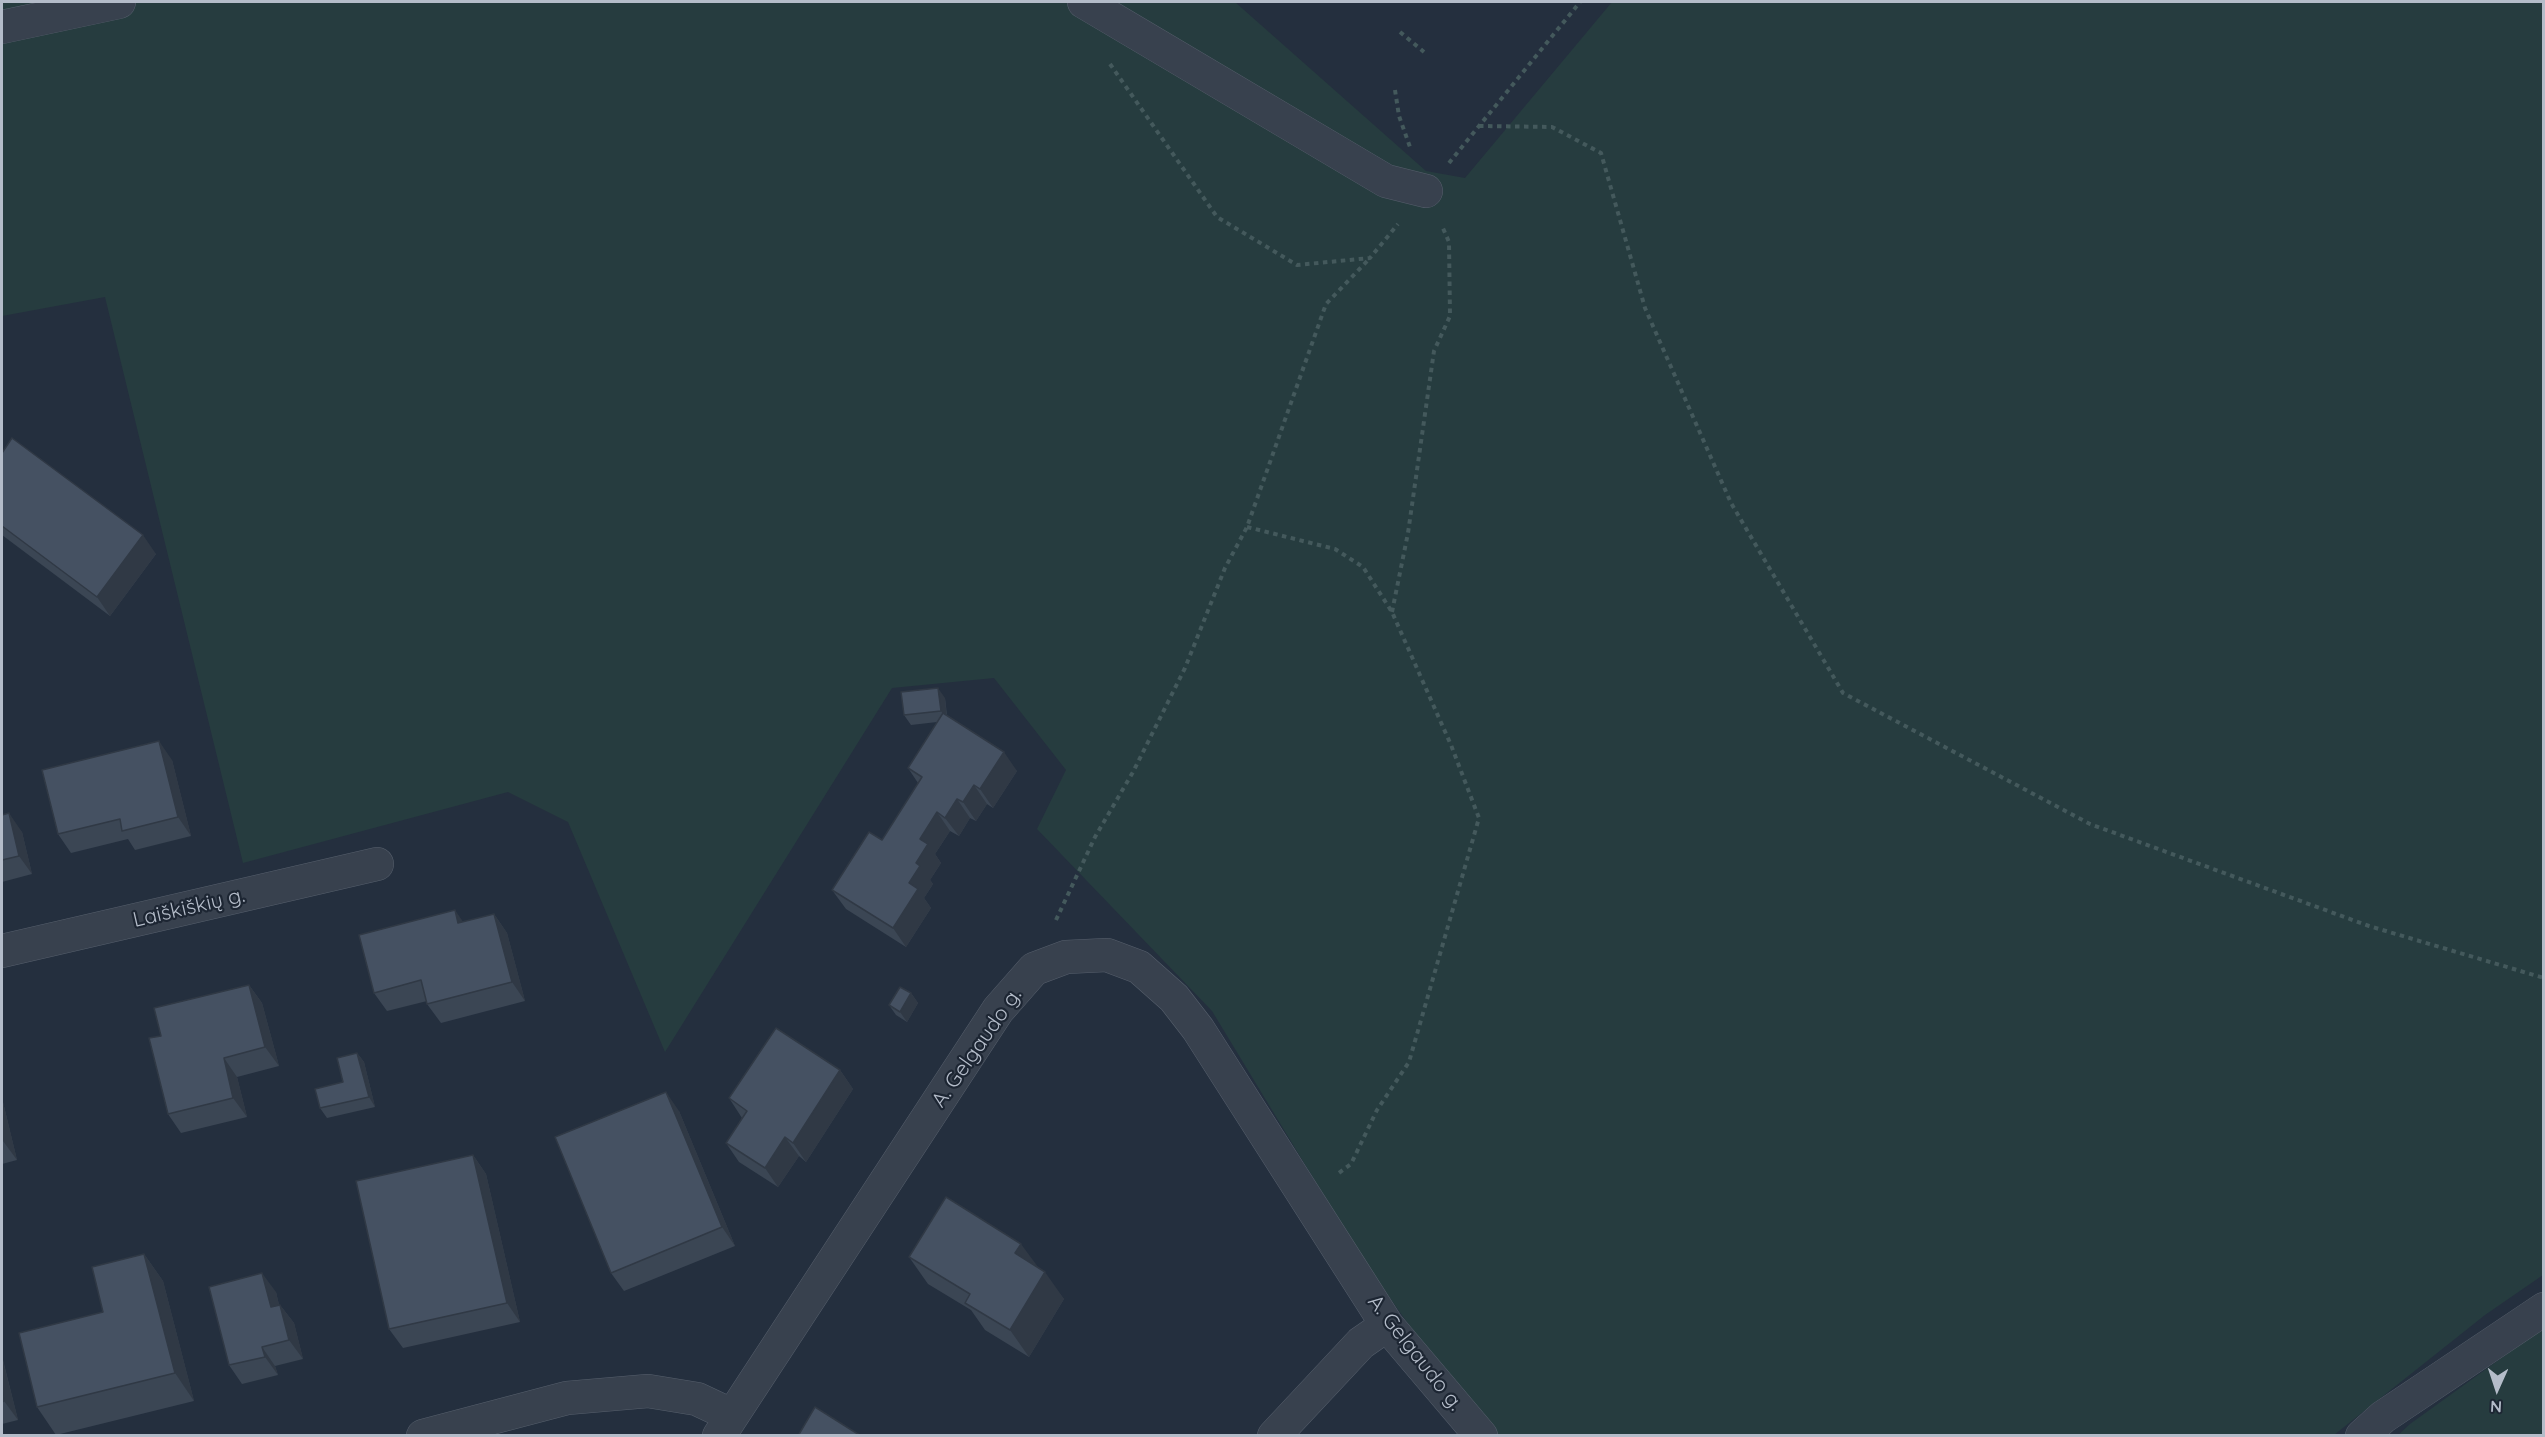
<!DOCTYPE html>
<html>
<head>
<meta charset="utf-8">
<style>
	body { margin:0 }
	#map { position:relative; width:2545px; height:1437px; overflow:hidden; background:#242f3e; font-family:Quicksand,sans-serif }
	canvas { display:block }
	.frame { position:absolute; inset:0; border:3px solid #b4bcc9; pointer-events:none }
	.north { position:absolute; left:2467px; top:1359px; width:60px; height:60px; -webkit-text-stroke:4px #1d2633; paint-order:stroke; rotate:183deg; font-size:16px; font-weight:700; line-height:24px; text-align:center; color:#b4bcc9 }
	.north::after { content:''; display:block; margin:auto; width:21px; height:27px; background:#b4bcc9; clip-path:polygon(50% 0,100% 100%,50% 72%,0 100%) }
</style>
</head>
<body>
<div id="map">
<canvas width="2545" height="1437"></canvas>
<div class="frame"></div>
<div class="north">N</div>
</div>
<script>
const c = document.querySelector('canvas').getContext('2d');
c.lineJoin = 'round';
function fillPath(path, color) {
  c.fillStyle = color;
  c.fill(path, 'evenodd');
}
function poly(rows) {
  const path = new Path2D();
  for (const r of rows) {
    path.moveTo(r[0], r[1]);
    for (let i = 2; i < r.length; i += 2) path.lineTo(r[i], r[i + 1]);
  }
  return path;
}
function trace(path, color, width, dash) {
  c.strokeStyle = color;
  c.lineWidth = width;
  c.lineCap = dash ? 'butt' : 'round';
  c.setLineDash(dash || []);
  c.stroke(path);
}
function drawText(font, color, halo, rows, align = 'center') {
  c.font = font + ' Quicksand,sans-serif';
  c.lineWidth = 4.5;
  c.setLineDash([]);
  c.textBaseline = 'middle';
  c.strokeStyle = halo;
  c.fillStyle = color;
  for (const [text, x, y, turn = 0] of rows) {
    c.save();
    c.translate(x, y);
    c.rotate((+turn || 0) * Math.PI / 180);
    c.textAlign = isNaN(turn) ? turn : align;
    if (halo) c.strokeText(text, 0, 0);
    c.fillText(text, 0, 0);
    c.restore();
  }
}
fillPath(poly([
	[2,2,1235,2,1426,171,1465,178,1612,2,2543,2,2543,1275,2485,1315,2334,1435,1497,1435,1409,1325,1361,1257,1212,1011,1037,829,1066,770,994,678,892,688,665,1052,568,822,508,792,243,863,105,297,2,316],
	[2543,1328,2543,1435,2397,1436,2410,1424]
]), '#263c3f');
const street = poly([
	[1084,2,1386,181,1426,191],
	[2,27,119,2],
	[2,951,377,864],
	[423,1436,567,1398,648,1391,697,1399,731,1415],
	[719,1436,998,1010,1034,969,1066,957,1107,955,1139,967,1174,998,1198,1029,1387,1325,1481,1436],
	[1274,1436,1361,1343,1387,1325],
	[2362,1436,2383,1417,2544,1309]
]);
trace(street, '#565f6c', 34);
trace(poly([
	[1400,32,1424,52],
	[1110,64,1217,217,1297,265,1370,258,1398,224],
	[1395,90,1399,116,1410,147],
	[1479,126,1552,127,1601,153,1645,308,1731,503,1843,693,2090,824,2369,926,2544,978],
	[1449,163,1580,2],
	[1247,527,1335,549,1363,567,1392,612,1451,745,1479,818,1409,1062,1377,1110,1351,1164,1336,1175],
	[1392,612,1408,533,1434,351,1450,316,1449,242,1442,226],
	[1056,920,1095,837,1133,772,1185,668,1225,568,1247,527,1326,304,1369,259]
]), '#44595c', 4, [4.5, 4.5]);
trace(street, '#38414e', 33);
fillPath(poly([
	[2,453,156,554,110,616,2,535],
	[945,698,947,715,1017,771,993,808,987,804,976,821,970,818,959,836,950,831,935,854,941,863,930,880,933,884,924,898,931,908,906,947,846,909,832,890,882,840,918,783,908,768,937,722,911,725,904,715],
	[172,760,191,836,135,850,128,839,71,853,58,834],
	[2,815,22,832,32,874,2,882],
	[494,914,507,933,525,1001,441,1023,427,1004,427,1001,387,1011,374,993,463,922],
	[249,985,262,1003,279,1066,237,1077,247,1117,181,1133,168,1114,161,1036],
	[911,993,918,1003,907,1022,896,1015,889,1005],
	[357,1053,364,1062,375,1107,327,1118,320,1108,343,1082],
	[840,1070,853,1089,806,1162,799,1156,778,1187,739,1162,726,1143,742,1118,729,1098],
	[2,1098,17,1160,2,1164],
	[679,1111,735,1246,624,1291,611,1273],
	[473,1155,486,1174,520,1322,403,1348,389,1329],
	[144,1254,163,1281,194,1401,56,1435,37,1407],
	[909,1257,1038,1267,1064,1299,1029,1357,985,1330,971,1310,928,1284],
	[276,1292,279,1305,280,1305,294,1323,303,1359,275,1366,278,1375,242,1384,229,1365],
	[2,1356,18,1420,2,1424]
]), '#3b4654');
fillPath(poly([
	[143,535,156,554,110,616,97,597],
	[938,688,945,698,947,720,941,711],
	[159,741,172,760,191,836,178,817],
	[1004,752,1017,771,993,808,980,789],
	[974,785,987,804,976,821,963,802],
	[957,799,970,818,959,836,945,818],
	[937,812,950,831,935,854,941,863,930,880,933,884,924,898,931,908,906,947,893,928,916,863,920,839],
	[9,813,22,832,32,874,19,856],
	[455,910,468,929,458,923],
	[494,914,507,933,525,1001,512,982],
	[249,985,262,1003,279,1066,265,1047],
	[911,993,918,1003,907,1022,900,1012],
	[357,1053,364,1062,375,1107,369,1097],
	[224,1058,237,1077,247,1117,233,1098],
	[840,1070,853,1089,806,1162,793,1143],
	[666,1092,679,1111,735,1246,722,1227],
	[2,1098,17,1160,3,1141,2,1134],
	[785,1137,799,1156,778,1187,765,1168],
	[473,1155,486,1174,520,1322,507,1303],
	[1021,1244,1041,1271,1015,1253],
	[144,1254,163,1281,194,1401,175,1373],
	[1045,1272,1064,1299,1029,1357,1010,1330],
	[262,1273,276,1292,284,1326,271,1307],
	[280,1305,294,1323,303,1359,289,1340],
	[262,1347,275,1366,278,1375,265,1357],
	[2,1356,2,1357,18,1420,4,1401,2,1390]
]), '#303945');
const building = poly([
	[12,438,143,535,97,597,2,526,2,453,12,438],
	[938,688,941,711,904,715,901,692,938,688],
	[943,713,1004,752,980,789,974,785,963,802,957,799,945,818,937,812,920,839,928,844,916,863,920,866,909,883,918,889,893,928,832,890,869,832,882,840,922,777,908,768,943,713],
	[159,741,178,817,122,831,120,819,58,834,42,770,159,741],
	[9,813,19,856,2,860,2,815,9,813],
	[455,910,458,923,494,914,512,982,427,1004,421,980,374,993,359,935,455,910],
	[249,985,265,1047,224,1058,233,1098,168,1114,149,1038,161,1036,154,1008,249,985],
	[900,987,911,993,900,1012,889,1005,900,987],
	[776,1028,840,1070,793,1143,785,1137,765,1168,726,1143,747,1111,729,1098,776,1028],
	[357,1053,369,1097,320,1108,315,1089,343,1082,337,1058,357,1053],
	[666,1092,722,1227,611,1273,555,1137,666,1092],
	[473,1155,507,1303,389,1329,356,1181,473,1155],
	[946,1197,1021,1244,1015,1253,1045,1272,1010,1330,965,1303,970,1294,909,1257,946,1197],
	[144,1254,175,1373,37,1407,19,1333,103,1312,92,1267,144,1254],
	[262,1273,271,1307,280,1305,289,1340,262,1347,265,1357,229,1365,209,1287,262,1273],
	[2,1390,4,1401,2,1402,2,1390],
	[815,1407,861,1436,798,1436,815,1407]
]);
fillPath(building, '#455162');
trace(building, '#303945', 1.5);
drawText('21px', '#b4bcc9', '#1d2633', [
	["Laiškiškių g.",189,908,-13],
	["A. Gelgaudo g.",977,1048,-55],
	["A. Gelgaudo g.",1415,1353,52]
]);
</script>
</body>
</html>
